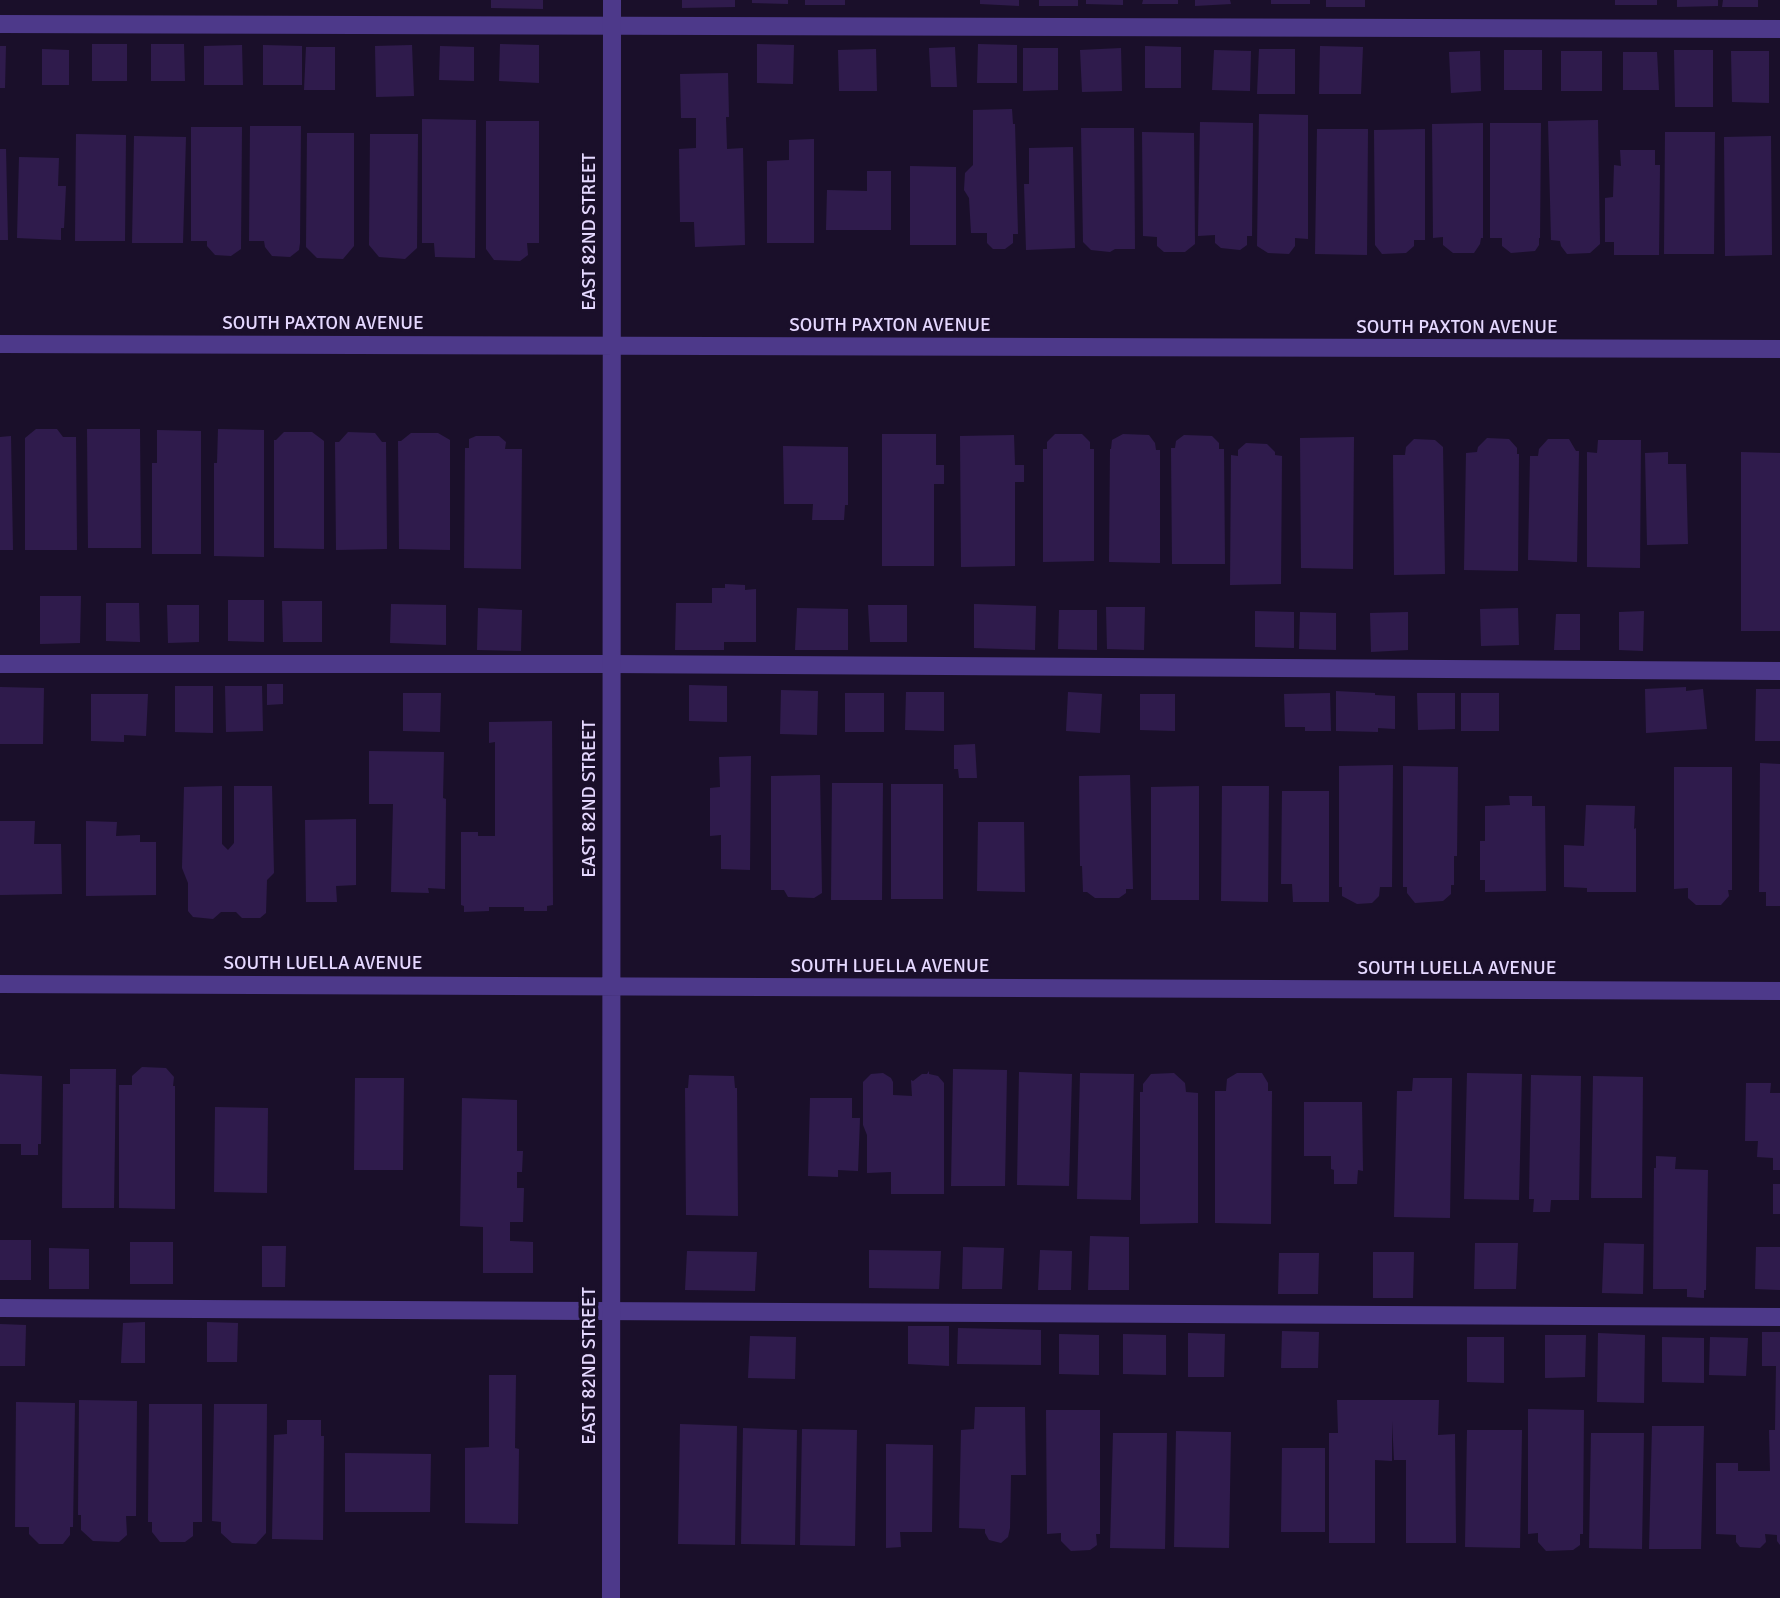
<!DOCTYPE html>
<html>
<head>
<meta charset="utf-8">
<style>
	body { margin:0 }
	canvas { display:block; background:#1a0f2a }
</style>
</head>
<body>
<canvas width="1780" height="1598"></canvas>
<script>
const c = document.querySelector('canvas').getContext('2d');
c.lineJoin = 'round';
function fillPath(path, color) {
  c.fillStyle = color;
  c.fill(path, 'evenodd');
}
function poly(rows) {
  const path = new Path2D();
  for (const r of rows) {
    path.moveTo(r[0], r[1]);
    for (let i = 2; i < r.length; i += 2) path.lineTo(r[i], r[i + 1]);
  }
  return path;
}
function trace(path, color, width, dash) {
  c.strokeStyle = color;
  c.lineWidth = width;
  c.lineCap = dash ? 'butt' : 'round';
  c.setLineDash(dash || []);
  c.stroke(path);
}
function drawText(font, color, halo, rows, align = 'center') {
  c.font = font + ' Signika,sans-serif';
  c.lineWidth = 7;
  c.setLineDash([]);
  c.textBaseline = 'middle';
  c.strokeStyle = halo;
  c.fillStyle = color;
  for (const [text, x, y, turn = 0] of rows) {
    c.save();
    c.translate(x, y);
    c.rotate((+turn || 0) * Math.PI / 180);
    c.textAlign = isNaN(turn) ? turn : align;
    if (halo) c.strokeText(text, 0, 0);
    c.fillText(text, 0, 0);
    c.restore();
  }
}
fillPath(poly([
	[491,0,543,0,543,9,491,8],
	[682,0,735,0,735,7,682,8],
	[752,0,788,0,788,4,752,3],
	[805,0,845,0,845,5,805,5],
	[980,0,1019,0,1019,6,980,4],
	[1039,0,1078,0,1078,6,1039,6],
	[1086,0,1123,0,1123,5,1086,4],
	[1143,0,1178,0,1178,4,1142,4],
	[1195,0,1230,0,1231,4,1195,6],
	[1271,0,1310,0,1310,4,1271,4],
	[1326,0,1365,0,1365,7,1326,7],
	[1615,0,1657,0,1657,5,1615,5],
	[1677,0,1718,0,1718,6,1677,7],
	[1723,0,1758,0,1758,7,1722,7],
	[92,44,127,44,127,81,92,81],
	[151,44,184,44,185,81,151,81],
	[500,44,539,45,539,83,499,81],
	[757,44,794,45,793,84,757,83],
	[978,44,1017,45,1017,83,977,83],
	[242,45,243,85,204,85,204,46],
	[263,45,302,46,302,85,263,85],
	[412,45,414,96,376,97,375,46],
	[0,46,6,46,5,88,0,88],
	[440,46,474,47,474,81,439,80],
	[1145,46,1181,47,1181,88,1145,88],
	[1320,46,1363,47,1361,94,1319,94],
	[306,47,335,47,335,90,304,90],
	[955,47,957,87,931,87,929,48],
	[1023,48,1058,48,1058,90,1023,91],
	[1121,48,1122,91,1082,92,1080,50],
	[42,49,69,50,69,85,42,85],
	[876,49,877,91,839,91,838,50],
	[1259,49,1295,49,1295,94,1257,94],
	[1214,50,1251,51,1250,91,1212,90],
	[1504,50,1542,50,1542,90,1504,90],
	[1674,50,1713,50,1713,107,1675,107],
	[1480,51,1481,91,1451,93,1449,52],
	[1561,51,1602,51,1602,91,1561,91],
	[1731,51,1769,51,1769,103,1732,102],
	[1623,52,1657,52,1659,90,1623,90],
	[728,73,729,117,726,117,727,149,743,148,745,245,695,247,694,222,680,222,679,149,696,148,696,118,681,118,680,74],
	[1012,109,1013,124,1015,124,1018,234,1013,234,1013,243,1005,249,993,249,987,243,987,233,971,233,969,198,964,190,965,173,973,165,973,110],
	[1259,114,1308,115,1308,239,1295,238,1295,246,1289,254,1268,253,1257,246],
	[422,119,476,120,475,258,435,257,434,243,422,243],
	[1598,120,1600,244,1590,253,1567,254,1561,246,1560,241,1551,240,1548,121],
	[486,121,539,121,539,243,527,243,528,255,520,261,494,260,486,249],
	[1200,122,1253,123,1252,236,1247,236,1247,245,1240,250,1221,248,1215,243,1215,235,1198,236],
	[1483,123,1483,238,1481,238,1480,244,1474,253,1453,253,1443,245,1443,237,1433,238,1432,124],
	[1490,123,1541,123,1540,238,1539,238,1539,245,1535,251,1511,253,1502,246,1502,238,1490,238],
	[250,126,301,126,300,243,299,250,290,257,272,256,265,247,264,241,249,241],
	[191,127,242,127,241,249,231,256,215,255,207,246,207,241,191,241],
	[1081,128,1134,128,1135,249,1115,249,1110,252,1091,250,1083,242],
	[1317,129,1368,129,1367,255,1315,254],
	[1425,129,1425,240,1414,240,1414,246,1406,253,1382,254,1375,245,1374,130],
	[1142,132,1194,133,1195,244,1185,252,1164,252,1157,246,1157,237,1143,236],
	[1665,132,1715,132,1714,254,1664,254],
	[307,133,354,133,354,246,343,259,317,258,306,247],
	[76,134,126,135,125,241,75,241],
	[370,134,418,134,417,248,405,259,379,257,369,245],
	[134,136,186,137,183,243,132,243],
	[1771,136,1772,255,1725,256,1724,137],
	[814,139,814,243,767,243,767,161,789,160,789,140],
	[1073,147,1075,248,1026,250,1024,184,1029,184,1029,148],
	[0,149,6,149,8,240,0,240],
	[1620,150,1655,150,1655,165,1660,165,1659,255,1614,255,1614,242,1605,242,1605,198,1613,197,1614,165,1621,166],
	[19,157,59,158,58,186,66,186,64,228,61,228,61,240,17,238],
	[910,166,956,167,956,245,910,245],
	[867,171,891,171,891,230,826,230,827,190,867,191],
	[36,429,57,429,63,437,76,437,77,550,25,550,25,438],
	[87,429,140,429,141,548,88,548],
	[218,429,264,430,264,557,214,556,214,463,217,463],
	[157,430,201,431,201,554,152,554,152,463,157,463],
	[284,432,312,432,324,441,324,549,274,548,274,440,276,440],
	[348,432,375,433,382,442,386,442,387,549,336,550,335,442,339,442],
	[411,433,438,433,450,440,450,550,399,549,398,441,401,441],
	[882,434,936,434,936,465,944,465,944,484,934,484,934,566,882,566],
	[1055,434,1082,434,1090,442,1090,449,1094,449,1094,561,1043,562,1043,449,1047,449,1047,442],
	[1123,434,1149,435,1155,443,1156,450,1160,450,1160,563,1109,562,1110,449,1111,449,1112,440],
	[1014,435,1015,465,1024,465,1024,482,1015,482,1015,566,961,567,960,436],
	[1184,435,1212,436,1219,443,1219,449,1224,449,1225,564,1172,564,1171,448,1175,448,1176,441],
	[11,436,13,550,0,550,0,437],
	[476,436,499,436,506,442,505,449,522,449,521,569,464,568,465,448,469,448,469,439],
	[1354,437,1353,569,1301,568,1300,438],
	[1487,438,1509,439,1517,448,1517,454,1519,454,1518,571,1464,570,1466,453,1477,452,1478,447],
	[1414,439,1435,440,1443,447,1445,574,1394,575,1393,455,1405,455,1406,447],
	[1548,439,1569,439,1576,451,1579,451,1577,562,1528,560,1530,456,1538,456,1539,449],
	[1598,440,1641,440,1640,568,1587,567,1587,452,1597,453],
	[1246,443,1267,444,1275,452,1275,455,1282,456,1281,584,1230,585,1231,455,1238,456,1238,450],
	[783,446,848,447,848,505,845,505,844,520,812,520,813,504,784,504],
	[1668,452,1668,464,1686,464,1688,544,1647,545,1645,453],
	[1741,452,1780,453,1780,631,1741,631],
	[725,584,745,585,745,590,756,589,756,642,724,642,724,650,675,650,676,603,712,603,712,588,725,588],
	[40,596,81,596,80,643,40,644],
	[228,600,264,600,264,642,228,641],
	[282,601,322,601,322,642,283,642],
	[106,603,139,603,140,642,106,641],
	[391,604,446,605,446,645,390,643],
	[974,604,1036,606,1035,650,974,648],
	[167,605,199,605,199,642,168,643],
	[868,605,907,605,907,642,870,642],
	[1106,607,1145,607,1144,650,1107,649],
	[478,608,522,610,521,651,477,650],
	[797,608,848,609,848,650,795,650],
	[1518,608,1519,645,1481,646,1480,609],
	[1059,610,1097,610,1097,650,1058,649],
	[1255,611,1294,612,1294,648,1255,647],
	[1644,611,1643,651,1619,650,1619,612],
	[1300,612,1336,613,1336,650,1299,649],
	[1408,612,1408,650,1371,652,1370,613],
	[1556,614,1580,614,1580,650,1554,650],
	[267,684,283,684,283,704,267,705],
	[689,685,727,686,727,722,689,721],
	[175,686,213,686,213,733,175,732],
	[225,686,262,686,263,731,226,732],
	[0,687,44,688,43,744,0,744],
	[1686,687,1686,691,1703,689,1707,729,1646,733,1645,689],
	[1756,689,1780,689,1780,741,1755,741],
	[781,690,818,691,817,735,780,734],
	[1336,691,1375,693,1375,695,1395,696,1395,729,1378,728,1378,732,1336,731],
	[906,692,944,692,944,731,905,730],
	[1068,692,1102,694,1100,733,1066,731],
	[403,693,441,693,440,732,403,731],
	[845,693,884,693,884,732,845,732],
	[1330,693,1331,731,1305,731,1305,727,1285,727,1284,694],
	[1417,693,1455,693,1455,729,1418,730],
	[1461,693,1499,693,1499,731,1461,731],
	[91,694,148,694,146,736,124,735,124,742,91,741],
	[1140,694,1175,694,1175,731,1140,730],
	[552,721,553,905,547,906,547,911,524,911,524,907,489,907,489,911,464,912,464,906,461,905,461,832,478,832,478,836,495,836,495,742,489,743,489,722],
	[975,744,977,778,959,778,958,769,954,769,954,745],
	[369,751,444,752,443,798,446,799,445,889,428,888,429,893,391,892,393,804,369,804],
	[751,756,750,870,721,869,721,835,710,836,710,788,720,787,719,757],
	[1760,763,1780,764,1780,906,1766,906,1766,892,1759,892],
	[1393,765,1392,887,1380,887,1379,896,1372,903,1357,904,1342,896,1342,887,1339,887,1339,766],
	[1403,766,1458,767,1457,856,1454,856,1454,885,1451,885,1451,894,1443,901,1415,903,1407,893,1407,887,1403,887],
	[1674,767,1732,767,1732,890,1728,890,1729,896,1721,905,1696,905,1688,898,1688,888,1674,889],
	[820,775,822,893,814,898,788,897,784,890,771,890,771,776],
	[1130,775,1133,889,1126,889,1126,893,1119,898,1095,898,1087,892,1083,892,1082,866,1080,866,1079,776],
	[832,783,883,783,882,900,831,900],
	[891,784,943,784,943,899,891,899],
	[222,786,222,844,228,850,234,843,234,786,272,786,274,873,267,880,266,913,260,918,242,918,236,912,221,912,213,919,193,917,188,911,188,883,182,868,184,787],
	[1199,786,1199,900,1151,900,1151,787],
	[1222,786,1269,786,1268,902,1221,901],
	[1282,791,1329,791,1329,902,1293,902,1292,884,1281,884],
	[1509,796,1532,796,1532,806,1545,806,1546,891,1485,892,1485,880,1480,880,1480,841,1485,841,1485,806,1510,805],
	[1586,805,1635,806,1634,829,1636,828,1636,892,1587,892,1587,888,1564,887,1564,845,1584,846],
	[356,819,356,885,336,886,337,902,306,902,305,820],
	[0,821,35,821,34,844,61,844,62,894,0,895],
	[86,821,117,822,116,836,140,835,140,842,156,842,156,895,86,896],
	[978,822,1024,822,1025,892,977,891],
	[142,1067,166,1068,174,1077,173,1086,175,1086,175,1209,119,1208,119,1085,132,1085,132,1076],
	[70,1069,116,1069,114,1208,62,1208,63,1084,70,1084],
	[953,1069,1007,1070,1005,1186,951,1186],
	[929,1071,929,1074,938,1076,944,1083,944,1194,891,1194,891,1172,867,1173,867,1135,863,1125,863,1082,871,1074,883,1073,891,1078,893,1082,893,1095,912,1096,911,1080,913,1081,922,1074,927,1074],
	[1019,1072,1072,1074,1069,1186,1017,1185],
	[1080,1073,1134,1074,1131,1200,1077,1199],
	[1174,1073,1185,1083,1186,1092,1198,1093,1198,1223,1140,1224,1140,1092,1143,1092,1143,1084,1151,1074],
	[1237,1073,1262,1073,1268,1083,1268,1091,1272,1091,1271,1224,1215,1223,1215,1091,1226,1091,1227,1079],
	[1467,1073,1522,1074,1519,1200,1464,1199],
	[0,1074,42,1076,41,1144,38,1144,38,1155,21,1155,21,1144,0,1144],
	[689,1075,734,1076,735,1088,737,1088,738,1216,686,1215,685,1088,688,1088],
	[1531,1075,1581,1076,1579,1200,1551,1200,1550,1212,1533,1212,1534,1199,1529,1199],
	[1593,1076,1643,1077,1642,1198,1591,1198],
	[355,1078,404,1078,403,1170,354,1170],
	[1413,1078,1452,1078,1450,1218,1394,1217,1397,1091,1412,1091],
	[1746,1083,1771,1083,1770,1093,1780,1093,1780,1170,1773,1170,1773,1158,1757,1157,1758,1141,1745,1141],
	[462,1098,517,1100,517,1151,523,1151,522,1172,517,1172,517,1188,524,1188,523,1222,510,1222,510,1241,533,1242,533,1273,483,1273,483,1227,460,1226],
	[810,1098,852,1098,852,1118,860,1118,858,1171,838,1170,838,1177,808,1176],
	[1304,1102,1362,1102,1363,1171,1358,1170,1357,1184,1334,1184,1334,1170,1331,1169,1331,1156,1304,1156],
	[215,1107,268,1108,267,1193,214,1192],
	[1656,1156,1676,1157,1675,1169,1708,1170,1706,1290,1704,1290,1704,1298,1687,1297,1687,1289,1653,1289,1654,1168,1656,1168],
	[1773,1184,1780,1184,1780,1214,1773,1214],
	[1090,1236,1129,1237,1129,1290,1088,1290],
	[0,1240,31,1240,31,1280,0,1280],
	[130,1242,173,1242,173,1284,130,1284],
	[1475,1243,1518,1243,1516,1289,1474,1289],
	[1604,1243,1644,1244,1643,1294,1602,1293],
	[262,1246,286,1246,285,1287,262,1287],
	[963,1247,1004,1248,1002,1289,962,1289],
	[1756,1247,1780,1247,1780,1290,1755,1289],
	[49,1248,89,1249,89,1289,49,1289],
	[869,1250,941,1251,939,1289,869,1288],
	[1040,1250,1072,1251,1071,1290,1038,1290],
	[687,1251,757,1252,755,1291,685,1290],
	[1373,1252,1414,1252,1413,1298,1373,1298],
	[1279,1253,1319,1253,1318,1294,1278,1294],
	[145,1322,145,1363,121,1363,123,1323],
	[207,1322,238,1323,237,1362,207,1362],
	[0,1324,26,1325,25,1366,0,1366],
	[908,1326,949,1326,949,1366,908,1364],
	[958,1328,1041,1330,1041,1365,957,1364],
	[1282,1331,1319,1332,1318,1368,1281,1368],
	[1762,1332,1780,1332,1780,1545,1777,1541,1777,1535,1765,1534,1766,1542,1760,1548,1740,1547,1736,1542,1736,1535,1716,1534,1716,1463,1738,1463,1738,1471,1770,1471,1769,1430,1775,1430,1776,1366,1762,1366],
	[1188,1333,1225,1334,1224,1377,1188,1377],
	[1598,1333,1645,1335,1644,1403,1597,1402],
	[1059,1334,1099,1335,1099,1375,1059,1374],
	[1123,1334,1166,1335,1166,1375,1123,1374],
	[1545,1335,1586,1335,1585,1377,1545,1378],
	[750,1336,796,1337,795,1379,748,1378],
	[1467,1337,1504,1337,1504,1383,1467,1382],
	[1662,1337,1704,1338,1704,1383,1662,1382],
	[1710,1337,1748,1338,1746,1376,1709,1375],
	[489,1375,516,1375,515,1448,519,1449,518,1524,465,1523,465,1448,489,1447],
	[79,1400,137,1401,136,1516,126,1516,127,1535,119,1542,93,1541,81,1530,81,1515,78,1515],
	[1337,1400,1439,1400,1438,1435,1455,1434,1456,1543,1406,1543,1406,1460,1394,1460,1392,1421,1392,1461,1375,1460,1375,1543,1329,1543,1329,1433,1338,1433],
	[16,1402,75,1403,73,1527,70,1527,70,1535,63,1544,39,1544,29,1534,29,1527,15,1527],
	[149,1404,202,1404,202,1522,193,1522,193,1536,185,1542,160,1542,152,1532,152,1522,148,1522],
	[214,1404,267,1404,266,1533,256,1544,232,1543,221,1533,221,1522,212,1521],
	[975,1407,1025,1407,1026,1475,1011,1475,1010,1528,1008,1537,1001,1543,989,1540,985,1533,985,1529,959,1528,961,1430,974,1429],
	[1528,1409,1584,1410,1583,1534,1580,1534,1580,1545,1573,1550,1546,1551,1538,1542,1538,1533,1528,1534],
	[1046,1410,1100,1410,1100,1534,1096,1534,1097,1545,1090,1550,1071,1551,1061,1541,1061,1533,1047,1534],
	[287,1420,321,1420,321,1436,324,1436,323,1540,272,1539,274,1435,287,1434],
	[680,1424,737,1426,735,1545,678,1544],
	[1652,1426,1704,1426,1701,1549,1649,1549],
	[743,1428,797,1430,795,1545,741,1544],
	[802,1429,857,1430,855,1546,800,1545],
	[1467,1430,1522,1430,1520,1548,1465,1547],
	[1176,1431,1231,1432,1229,1548,1174,1547],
	[1113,1433,1167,1433,1165,1549,1110,1548],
	[1591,1433,1644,1433,1642,1549,1589,1548],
	[886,1444,933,1445,932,1532,900,1532,901,1547,886,1548],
	[1282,1448,1325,1448,1325,1532,1281,1532],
	[345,1453,431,1454,430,1512,345,1512]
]), '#2f1b4c');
trace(poly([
	[0,24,1780,29],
	[0,664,611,664,1780,671],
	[0,1308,1780,1317]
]), '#4d398a', 18);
trace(poly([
	[0,344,1780,349],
	[0,984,1780,991],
	[611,1598,612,0]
]), '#4d398a', 18);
drawText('19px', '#e5d8ff', '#1a0f2a', [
	["EAST 82ND STREET",590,232,-90],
	["SOUTH PAXTON AVENUE",323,324],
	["SOUTH PAXTON AVENUE",890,326],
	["SOUTH PAXTON AVENUE",1457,328],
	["EAST 82ND STREET",590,799,-90],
	["SOUTH LUELLA AVENUE",323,964],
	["SOUTH LUELLA AVENUE",890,967],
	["SOUTH LUELLA AVENUE",1457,969],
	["EAST 82ND STREET",590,1366,-90]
]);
</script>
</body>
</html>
